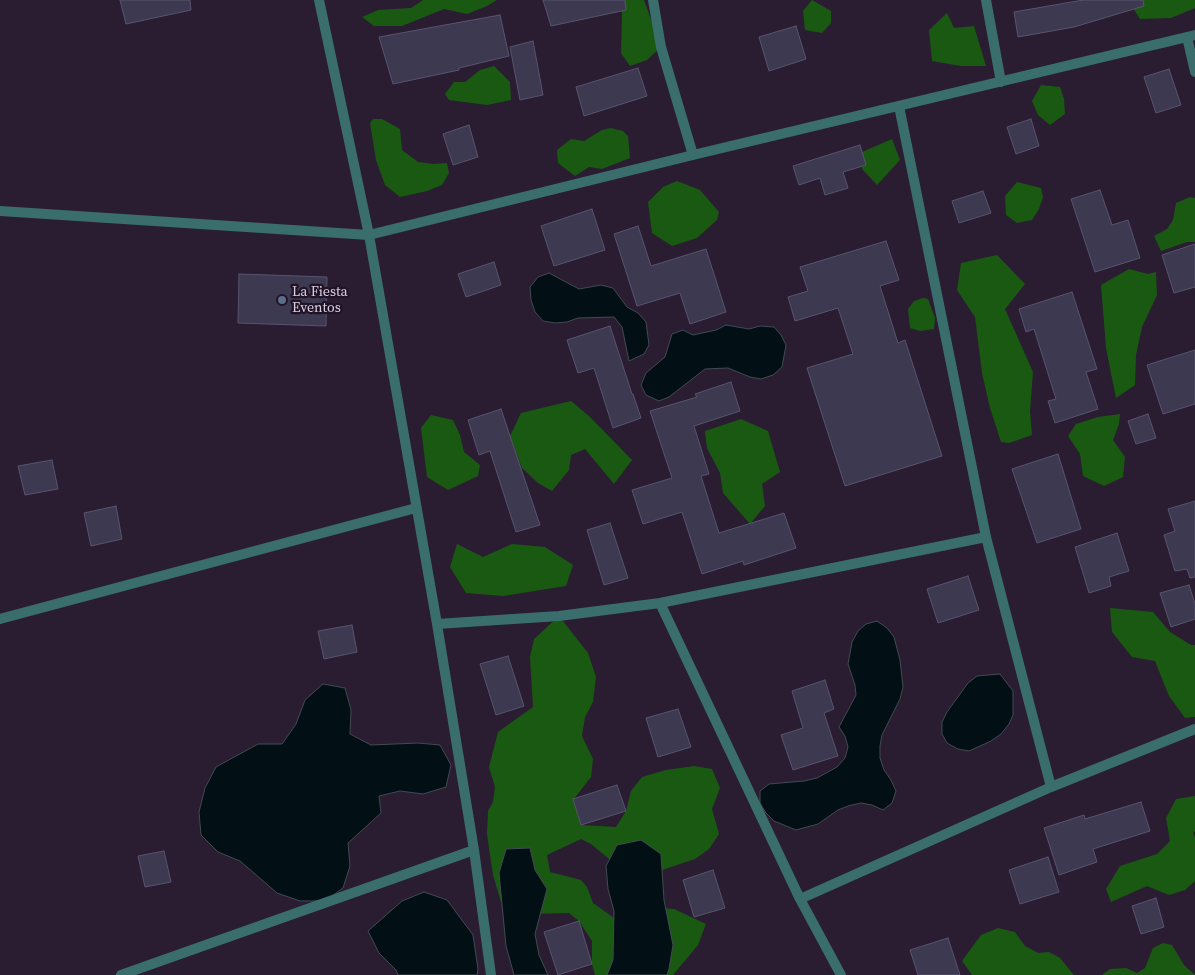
<!DOCTYPE html>
<html>
<head>
<meta charset="utf-8">
<style>
	body { margin:0 }
	canvas { display:block; background:#2a1c31 }
</style>
</head>
<body>
<canvas width="1195" height="975"></canvas>
<script>
const c = document.querySelector('canvas').getContext('2d');
c.lineJoin = 'round';
function fillPath(path, color) {
  c.fillStyle = color;
  c.fill(path, 'evenodd');
}
function poly(rows) {
  const path = new Path2D();
  for (const r of rows) {
    path.moveTo(r[0], r[1]);
    for (let i = 2; i < r.length; i += 2) path.lineTo(r[i], r[i + 1]);
  }
  return path;
}
function trace(path, color, width, dash) {
  c.strokeStyle = color;
  c.lineWidth = width;
  c.lineCap = dash ? 'butt' : 'round';
  c.setLineDash(dash || []);
  c.stroke(path);
}
function drawText(font, color, halo, rows, align = 'center') {
  c.font = font + ' "Source Serif 4",serif';
  c.lineWidth = 4.5;
  c.setLineDash([]);
  c.textBaseline = 'middle';
  c.strokeStyle = halo;
  c.fillStyle = color;
  for (const [text, x, y, turn = 0] of rows) {
    c.save();
    c.translate(x, y);
    c.rotate((+turn || 0) * Math.PI / 180);
    c.textAlign = isNaN(turn) ? turn : align;
    if (halo) c.strokeText(text, 0, 0);
    c.fillText(text, 0, 0);
    c.restore();
  }
}
fillPath(poly([
	[423,0,497,0,487,6,467,14,444,9,402,26,374,26,362,17,378,10,411,8],
	[606,0,644,0,661,47,647,60,630,66,621,53,622,12,616,10],
	[812,0,831,11,831,23,822,33,805,30,803,11],
	[1128,0,1195,0,1195,8,1171,18,1140,19],
	[947,13,954,28,974,26,986,66,961,66,932,61,929,30],
	[494,66,510,82,511,100,487,105,449,100,445,94,454,82,465,82,480,70],
	[1041,85,1060,87,1064,99,1065,114,1050,125,1038,115,1032,101],
	[373,119,382,119,400,129,402,150,418,162,434,164,447,163,449,173,442,185,427,191,400,197,385,185,376,160,370,123],
	[611,128,623,131,628,136,630,158,602,169,589,167,575,176,558,163,557,150,571,139,584,141,602,130],
	[892,139,900,160,877,185,862,169,862,152],
	[677,181,700,190,719,212,717,220,697,238,672,246,652,233,648,202,663,187],
	[1017,182,1041,188,1043,197,1039,209,1032,220,1017,223,1006,215,1005,196],
	[1190,197,1195,198,1195,242,1187,242,1161,251,1154,236,1167,229,1173,220,1176,203],
	[997,255,1025,284,1005,309,1033,372,1030,411,1032,435,1009,443,1001,442,990,408,982,373,975,317,957,290,961,263],
	[1129,269,1148,274,1156,272,1157,295,1142,327,1136,355,1135,385,1116,398,1106,348,1101,285],
	[923,298,928,299,932,310,935,318,934,329,920,331,910,328,908,309,914,301],
	[571,401,590,417,632,460,614,484,585,449,571,455,569,470,552,491,538,483,522,468,510,436,521,413],
	[1120,414,1119,424,1113,440,1125,457,1123,477,1104,486,1083,476,1080,454,1068,436,1076,424,1098,417],
	[431,415,453,420,460,435,464,452,480,465,478,476,448,490,427,477,421,428],
	[741,419,768,431,780,472,762,484,765,506,750,524,723,493,720,473,707,448,705,431],
	[457,544,483,557,512,544,545,547,573,565,566,586,503,596,466,593,450,567],
	[1110,608,1153,612,1170,632,1191,645,1195,645,1195,717,1185,718,1169,696,1155,661,1132,657,1112,632],
	[559,616,588,653,596,677,593,702,585,717,582,736,593,759,591,777,573,800,581,825,616,827,626,811,631,791,642,777,666,770,694,766,712,769,720,788,712,809,719,834,709,849,695,859,662,870,619,867,591,844,581,839,547,855,550,872,581,880,587,887,593,903,614,918,625,917,659,908,674,909,706,924,698,945,673,975,595,975,592,964,592,941,579,921,569,913,526,914,501,902,493,875,487,834,488,811,493,802,495,787,489,767,498,732,533,707,530,657,534,639],
	[1195,796,1195,831,1193,833,1195,837,1195,881,1185,890,1169,895,1147,886,1111,902,1106,889,1120,866,1157,854,1170,841,1166,818,1176,799],
	[998,928,1015,932,1025,946,1038,953,1049,952,1060,958,1074,975,972,975,962,961,981,935],
	[1163,943,1172,945,1184,965,1195,975,1102,975,1110,969,1126,968,1137,973,1145,968,1153,948]
]), '#1a5912');
const water = poly([
	[549,273,579,289,601,285,613,288,627,307,638,313,646,322,649,345,644,354,629,361,622,327,614,317,578,318,567,322,555,323,543,321,535,312,531,300,530,287,538,277,549,273],
	[726,325,749,329,760,326,774,327,781,335,786,345,782,367,773,375,761,379,750,377,728,368,705,369,669,397,659,401,646,395,641,385,646,373,665,357,672,334,683,330,693,335,716,330,726,325],
	[877,621,887,628,894,637,900,660,903,687,900,699,882,735,880,746,880,758,884,770,891,780,896,791,892,803,883,810,872,805,861,803,848,806,838,810,818,824,796,830,774,821,766,813,760,803,760,791,769,784,804,781,817,778,837,767,845,758,848,747,845,736,839,727,856,695,855,685,848,664,852,642,858,631,866,624,877,621],
	[1000,674,1013,691,1013,715,1009,724,1001,734,991,741,969,751,958,749,947,743,942,734,942,722,947,712,968,683,977,676,1000,674],
	[323,684,345,688,351,710,350,734,371,745,418,743,440,745,451,765,446,787,423,794,400,791,379,796,381,813,348,843,350,866,343,888,325,901,300,901,277,893,240,861,218,852,201,835,199,812,205,788,216,767,258,744,282,744,296,724,305,700,323,684],
	[641,840,661,854,664,900,673,945,669,969,667,975,607,975,613,960,614,911,608,889,606,866,617,845,641,840],
	[530,848,535,870,547,889,535,934,539,955,548,975,514,975,506,946,499,873,506,849,530,848],
	[424,892,447,900,473,935,478,969,477,975,398,975,396,970,379,953,368,931,402,901,424,892]
]);
fillPath(water, '#021016');
trace(water, '#424a52', 1);
const building = poly([
	[120,0,190,0,191,10,126,24,120,0],
	[543,0,625,0,626,10,551,26,543,0],
	[1083,0,1143,0,1144,6,1074,27,1018,37,1014,12,1083,0],
	[500,15,509,56,459,68,459,70,393,84,379,37,500,15],
	[796,26,806,59,769,71,759,37,796,26],
	[533,41,543,95,520,100,510,47,533,41],
	[638,68,647,96,584,116,576,87,638,68],
	[1169,69,1181,105,1156,113,1144,77,1169,69],
	[1031,119,1039,146,1016,154,1007,127,1031,119],
	[469,125,478,157,453,165,443,134,469,125],
	[860,145,866,165,843,172,848,188,825,195,820,178,799,185,793,166,860,145],
	[1100,190,1112,225,1128,220,1140,258,1095,272,1071,199,1100,190],
	[983,191,991,213,959,223,952,201,983,191],
	[592,209,605,250,554,266,541,226,592,209],
	[638,226,651,266,706,249,726,312,690,324,680,293,637,306,614,234,638,226],
	[886,241,899,280,880,286,898,343,905,340,942,456,845,486,807,368,853,354,838,308,795,321,788,297,808,291,800,267,886,241],
	[1195,244,1195,287,1174,293,1162,255,1195,244],
	[494,262,501,285,466,297,458,274,494,262],
	[239,274,327,277,326,326,238,323,239,274],
	[1072,292,1097,369,1086,372,1098,409,1055,423,1048,401,1056,399,1034,329,1026,332,1019,309,1072,292],
	[610,326,632,394,633,394,641,418,613,428,594,368,578,373,567,340,610,326],
	[1195,350,1195,404,1163,414,1147,365,1195,350],
	[731,382,740,411,694,426,709,474,701,476,719,533,784,513,796,548,744,565,743,561,702,574,682,512,643,524,632,490,672,478,650,411,697,397,695,394,731,382],
	[501,409,540,525,516,532,490,451,479,455,468,420,501,409],
	[1148,414,1156,438,1136,444,1128,421,1148,414],
	[1058,454,1081,529,1037,543,1012,469,1058,454],
	[52,460,58,489,25,495,18,466,52,460],
	[1195,501,1195,577,1190,578,1187,569,1175,571,1164,535,1175,531,1168,509,1195,501],
	[116,506,122,539,91,546,84,513,116,506],
	[610,523,628,578,604,585,587,530,610,523],
	[1117,533,1129,571,1109,577,1111,586,1089,593,1075,547,1117,533],
	[968,576,979,610,938,623,927,589,968,576],
	[1189,585,1195,604,1195,619,1171,627,1160,593,1189,585],
	[352,625,357,652,324,659,318,631,352,625],
	[508,656,524,706,496,715,480,664,508,656],
	[825,680,834,709,824,713,838,756,793,770,781,735,803,728,792,691,825,680],
	[678,709,691,747,658,757,646,718,678,709],
	[617,785,626,811,581,825,573,799,617,785],
	[1141,802,1150,831,1093,849,1097,862,1059,875,1044,828,1084,815,1085,819,1141,802],
	[164,851,171,882,145,887,138,856,164,851],
	[1048,857,1059,892,1020,904,1009,870,1048,857],
	[713,870,725,908,694,917,683,880,713,870],
	[1156,898,1164,927,1141,934,1132,906,1156,898],
	[579,921,592,964,558,975,544,932,579,921],
	[948,938,960,975,918,975,910,950,948,938]
]);
fillPath(building, '#3c3951');
trace(building, '#58546e', 1);
trace(poly([
	[319,0,369,235,437,624,474,850,491,975],
	[653,0,661,47,693,155],
	[986,0,1001,82],
	[1187,37,1195,72],
	[899,106,986,537,1051,787],
	[0,211,369,235,693,155,1195,35],
	[660,603,800,899,841,975],
	[0,619,416,508],
	[437,624,559,616,660,603,986,537],
	[800,899,1051,787,1195,729],
	[121,975,474,850]
]), '#396e6c', 10);
for (const [x, y, r, color] of [
	[282,300,5,"#5c6f8a"]
]) {
  const dot = new Path2D();
  dot.arc(x, y, r, 0, 2 * Math.PI);
  c.fillStyle = color;
  c.fill(dot);
  trace(dot, '#211327', 2);
}
drawText('14px', '#d9d0dd', '#211327', [
	["La Fiesta",292,292],
	["Eventos",292,308]
], 'left');
</script>
</body>
</html>
